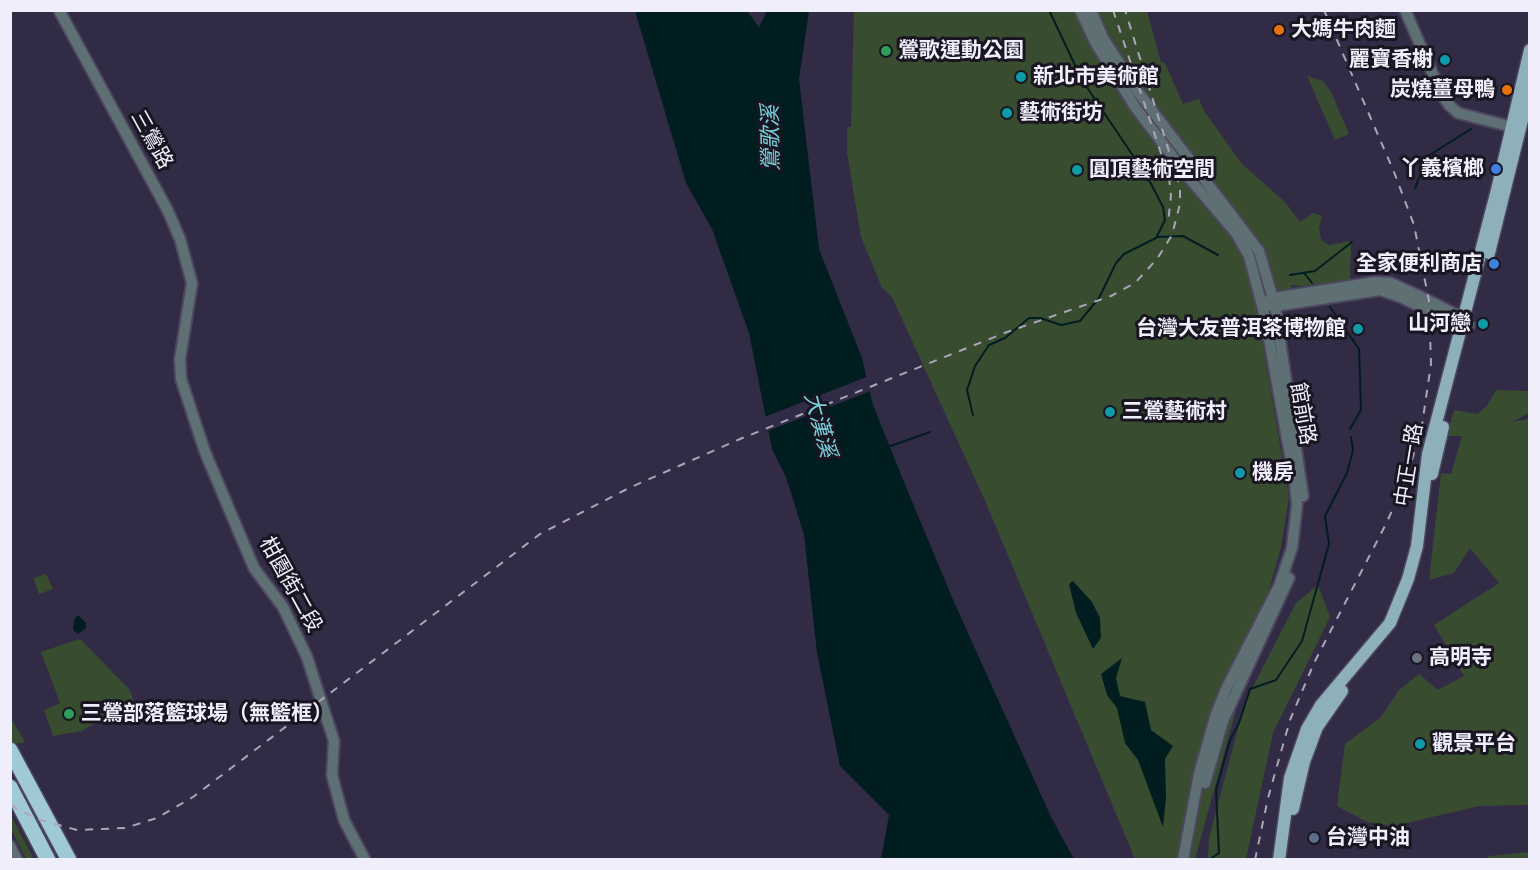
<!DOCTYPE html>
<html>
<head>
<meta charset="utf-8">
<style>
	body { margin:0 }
	#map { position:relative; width:1540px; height:870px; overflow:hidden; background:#322b45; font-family:"Archivo Narrow",sans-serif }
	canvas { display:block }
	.frame { position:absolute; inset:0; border:12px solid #f1eefc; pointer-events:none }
</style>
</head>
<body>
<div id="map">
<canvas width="1540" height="870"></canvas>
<div class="frame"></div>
</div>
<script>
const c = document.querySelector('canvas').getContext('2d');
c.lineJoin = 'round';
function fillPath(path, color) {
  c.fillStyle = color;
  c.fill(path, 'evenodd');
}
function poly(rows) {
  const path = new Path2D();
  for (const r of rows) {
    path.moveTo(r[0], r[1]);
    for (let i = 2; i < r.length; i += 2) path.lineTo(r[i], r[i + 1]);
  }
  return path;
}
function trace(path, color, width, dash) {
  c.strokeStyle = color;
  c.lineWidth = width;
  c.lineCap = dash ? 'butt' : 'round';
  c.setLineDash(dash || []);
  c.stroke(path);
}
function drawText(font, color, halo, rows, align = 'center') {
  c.font = font + ' "Archivo Narrow","Noto Sans TC",sans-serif';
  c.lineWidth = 6;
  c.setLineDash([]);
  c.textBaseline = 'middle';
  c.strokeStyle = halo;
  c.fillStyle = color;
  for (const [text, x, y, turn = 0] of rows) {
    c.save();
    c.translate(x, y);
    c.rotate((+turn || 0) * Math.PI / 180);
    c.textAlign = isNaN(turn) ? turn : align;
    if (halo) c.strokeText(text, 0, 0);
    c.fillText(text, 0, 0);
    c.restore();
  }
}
fillPath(poly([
	[854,11,1147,11,1161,62,1165,63,1183,104,1199,99,1204,111,1242,164,1285,202,1300,222,1313,213,1322,216,1319,228,1321,240,1329,245,1349,241,1351,244,1350,280,1302,286,1291,285,1292,289,1260,328,1289,497,1281,547,1195,859,1135,859,986,503,892,297,882,288,861,237,847,152,847,127,851,127],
	[1307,76,1323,81,1331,92,1349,134,1335,140],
	[1496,390,1529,391,1529,413,1512,422,1529,419,1529,805,1479,806,1394,826,1367,822,1337,806,1345,744,1381,717,1399,690,1419,674,1438,690,1464,676,1434,625,1499,583,1470,548,1454,573,1429,580,1441,473,1451,474,1462,436,1447,436,1454,410,1477,414,1487,406],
	[46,574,53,589,39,594,33,578],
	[1318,585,1330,617,1273,733,1246,859,1208,859,1209,838,1245,702,1296,603],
	[76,640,81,640,129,689,139,714,106,717,82,731,53,736,44,710,60,703,41,652],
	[10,718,11,718,25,742,11,745],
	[10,813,26,844,34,859,26,859,11,829],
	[1529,852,1529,859,1486,859,1489,856]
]), '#384d30');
fillPath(poly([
	[635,11,747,11,759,27,767,11,809,11,799,79,819,249,862,358,873,405,904,482,954,602,1051,817,1074,859,881,859,889,815,840,766,817,653,804,535,786,477,772,449,749,333,712,229,686,183],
	[1073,581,1092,602,1100,618,1101,638,1093,649,1076,613,1069,584],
	[78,615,86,623,86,628,78,634,73,630,74,620],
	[1122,658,1116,678,1120,696,1145,702,1151,730,1173,746,1165,759,1166,798,1163,827,1138,760,1125,743,1117,708,1107,695,1101,674]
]), '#021d20');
fillPath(poly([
	[869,376,873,390,765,432,762,418]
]), '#322b45');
trace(poly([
	[1415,188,1428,156,1471,129],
	[1157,237,1183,236,1218,255],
	[1305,274,1312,283],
	[1290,275,1315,271,1352,242],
	[1330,307,1359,349,1361,410,1350,429],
	[973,415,967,390,975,366,989,345,1005,338,1029,318,1040,318,1061,325,1080,321,1099,298,1116,263,1124,254,1156,238,1165,220,1163,207,1148,178,1082,80,1049,10],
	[888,447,930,432],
	[1209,860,1219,853,1216,790,1230,740,1239,723,1250,689,1276,680,1302,641,1329,544,1325,516,1347,473,1353,450,1351,437]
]), '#021d20', 2);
const minor = poly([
	[59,10,168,211,180,239,192,283,180,359,181,379,205,452,254,568,283,607,307,657,334,741,332,775,344,820,365,860],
	[1080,10,1095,42,1135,107,1189,178,1236,233,1249,256,1265,317,1295,483,1297,505,1292,548,1279,586,1226,689,1215,717,1199,774,1183,860],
	[1091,10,1103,38,1138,92,1259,251,1275,306,1303,496],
	[1405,10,1442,95,1449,105,1458,113,1520,129],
	[1375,282,1391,283,1415,294,1463,318,1469,325,1461,327,1403,298,1380,290,1275,306,1262,304,1274,298,1375,282],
	[1205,783,1223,721,1289,578],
	[10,846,17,860]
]);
const major = poly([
	[1489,253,1530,88],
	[1432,474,1443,427],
	[1293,809,1304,762,1317,727,1342,691],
	[1279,860,1290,778,1307,729,1321,705,1390,623,1408,579,1417,546,1428,454,1497,190,1530,50]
]);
const highway = poly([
	[10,750,69,860],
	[10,787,48,860]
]);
trace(minor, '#4d465f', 14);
trace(major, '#4d465f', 15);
trace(highway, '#4d465f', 18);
trace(minor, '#5f7075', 10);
trace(major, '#8db0ba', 12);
trace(highway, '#9fc9d5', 15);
trace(poly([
	[1113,10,1169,177,1171,196,1168,223],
	[10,805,37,819,77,830,125,828,157,818,193,797,540,534,629,488,740,439,1007,332,1111,296,1135,283,1157,259,1172,235,1180,204,1180,187,1125,10],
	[1255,860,1268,798,1290,720,1314,663,1387,522,1408,474,1422,425,1431,364,1429,301,1414,225,1394,172,1324,10]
]), '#aaa5b8', 2, [8, 8]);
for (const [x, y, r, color] of [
	[1279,30,6,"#e8710a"],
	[886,51,6,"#2e9e5b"],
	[1445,60,6,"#0f9aa8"],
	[1021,77,6,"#0f9aa8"],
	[1507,90,6,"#e8710a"],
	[1007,113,6,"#0f9aa8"],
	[1496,169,6,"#3f7fe0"],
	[1077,170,6,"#0f9aa8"],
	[1494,264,6,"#3f7fe0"],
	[1483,324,6,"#0f9aa8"],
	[1358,329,6,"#0f9aa8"],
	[1110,412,6,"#0f9aa8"],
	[1240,473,6,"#0f9aa8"],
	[1417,658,6,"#6b7280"],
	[69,714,6,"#2e9e5b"],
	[1420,744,6,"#0f9aa8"],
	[1314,838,6,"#5c6f8a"]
]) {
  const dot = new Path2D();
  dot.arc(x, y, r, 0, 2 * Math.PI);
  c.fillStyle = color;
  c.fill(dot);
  trace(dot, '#191622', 2);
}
drawText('bold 21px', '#f1eefc', '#191622', [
	["大媽牛肉麵",1291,30],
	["鶯歌運動公園",898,51],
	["麗寶香榭",1433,60,"right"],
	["新北市美術館",1033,77],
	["炭燒薑母鴨",1495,90,"right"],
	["藝術街坊",1019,113],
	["丫義檳榔",1484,169,"right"],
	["圓頂藝術空間",1089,170],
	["全家便利商店",1482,264,"right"],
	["山河戀",1471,324,"right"],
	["台灣大友普洱茶博物館",1346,329,"right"],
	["三鶯藝術村",1122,412],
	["機房",1252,473],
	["高明寺",1429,658],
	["三鶯部落籃球場（無籃框）",81,714],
	["觀景平台",1432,744],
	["台灣中油",1326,838]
], 'left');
drawText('21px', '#f1eefc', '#191622', [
	["三鶯路",151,140,61],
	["館前路",1302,414,80],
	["中正一路",1410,465,-81],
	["柑園街二段",290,585,61]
]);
drawText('italic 22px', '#79d0dc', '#191622', [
	["鶯歌溪",772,138,-91],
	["大漢溪",819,425,75]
]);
</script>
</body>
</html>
